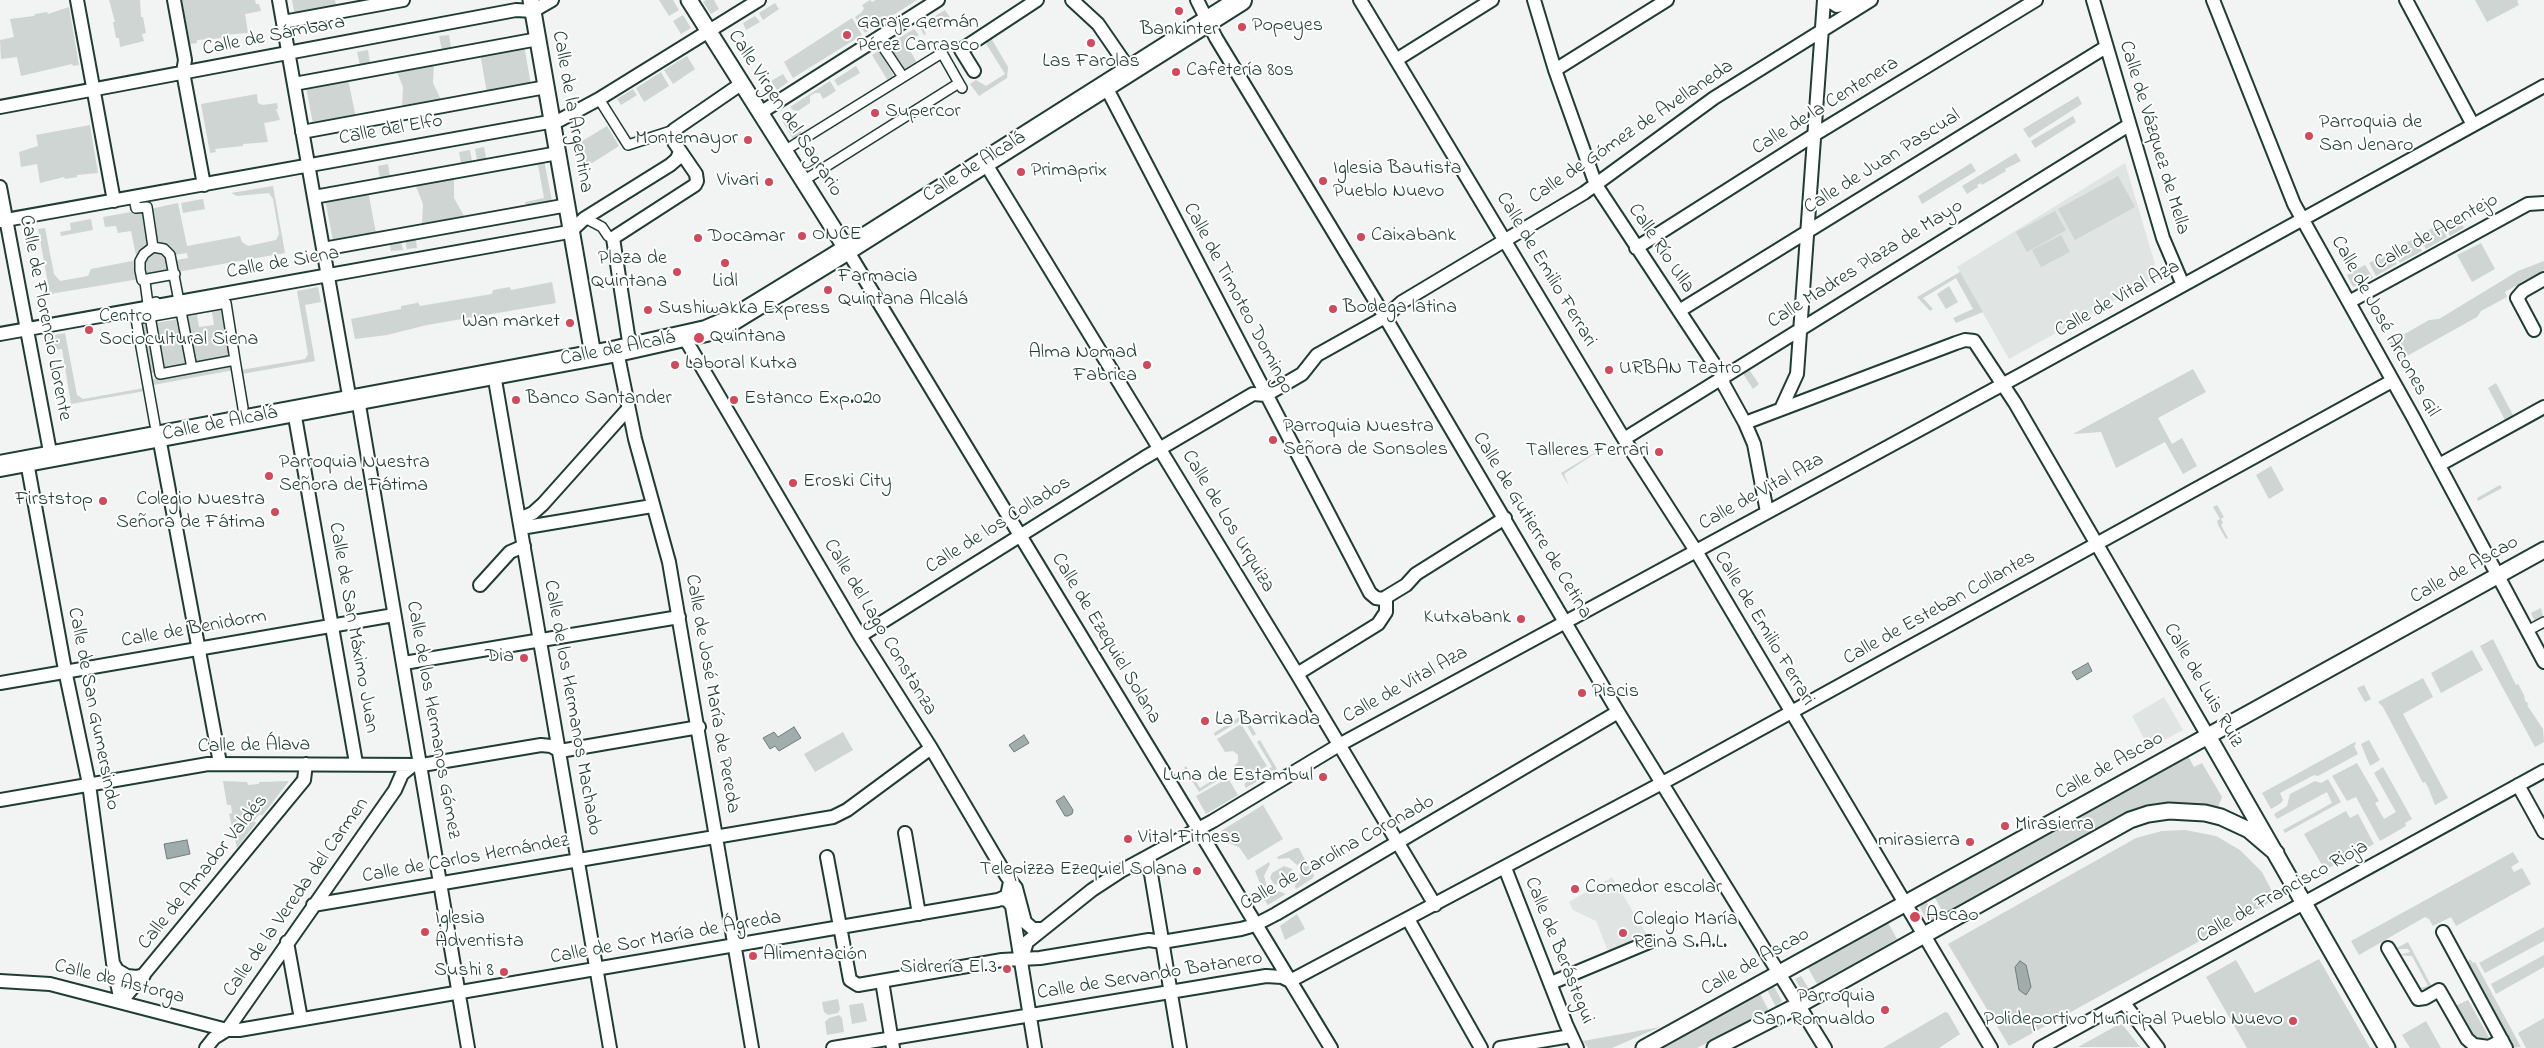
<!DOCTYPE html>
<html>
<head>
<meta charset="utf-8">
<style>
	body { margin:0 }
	canvas { display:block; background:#f2f3f3 }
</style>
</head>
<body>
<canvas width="2544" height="1048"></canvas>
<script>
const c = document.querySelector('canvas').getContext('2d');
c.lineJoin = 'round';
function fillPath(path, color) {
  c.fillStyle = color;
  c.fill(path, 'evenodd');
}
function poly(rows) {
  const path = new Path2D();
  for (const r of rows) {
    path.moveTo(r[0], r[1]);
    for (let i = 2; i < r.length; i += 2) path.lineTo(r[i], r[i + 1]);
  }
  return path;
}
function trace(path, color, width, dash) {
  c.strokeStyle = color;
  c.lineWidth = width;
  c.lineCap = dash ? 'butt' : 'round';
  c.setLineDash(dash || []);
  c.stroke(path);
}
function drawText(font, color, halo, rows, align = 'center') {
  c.font = font + ' "Indie Flower",sans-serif';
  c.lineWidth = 4;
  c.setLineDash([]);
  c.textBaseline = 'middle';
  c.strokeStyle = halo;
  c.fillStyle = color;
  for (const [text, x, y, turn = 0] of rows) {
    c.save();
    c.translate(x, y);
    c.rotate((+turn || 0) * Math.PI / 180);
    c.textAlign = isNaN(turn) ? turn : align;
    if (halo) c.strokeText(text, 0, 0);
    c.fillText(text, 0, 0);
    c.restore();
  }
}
fillPath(poly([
	[2125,163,2157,271,2155,278,2009,359,1957,267],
	[2164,697,2183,730,2149,748,2132,716],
	[1612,877,1647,935,1608,951,1596,921,1573,910,1569,902]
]), '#e0e4e3');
fillPath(poly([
	[109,0,140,0,141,17,143,17,146,33,142,34,144,41,120,47,119,38,116,38,113,22,115,22],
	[182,0,255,0,256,4,259,4,261,11,245,14,248,33,224,35,224,38,197,40,197,43,190,44],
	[292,0,335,0,337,9,295,17],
	[659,0,673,0,679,10,669,16],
	[706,0,714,0,719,9,711,14,703,2],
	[870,0,872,2,876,0,917,0,865,33,855,17,862,12,864,8,862,5],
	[2475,0,2519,0,2517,1,2519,5,2487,22],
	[775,3,779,9,763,20,759,13],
	[69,7,79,65,73,66,72,64,21,76,17,57,1,59,0,40,14,37,10,19,34,16,35,14,47,12,48,14],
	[945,10,951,19,937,27,934,21,924,24,923,28,926,34,924,35,919,26],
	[683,15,691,28,681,34,673,21],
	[755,16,760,22,746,30,743,23],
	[852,18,862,35,793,78,784,62],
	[914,29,919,35,906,43,917,63,902,72,886,46],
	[449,35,451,48,442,50,439,36],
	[991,38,1008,67,1007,78,979,96,970,84,976,80,986,86,1005,74,985,42],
	[524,45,531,85,487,93,480,53],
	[368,50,370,63,360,65,357,52],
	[879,51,894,76,888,81,872,55],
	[687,56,695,69,673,84,664,70],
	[434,63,433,83,442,102,402,109,403,87,396,70],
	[856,66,860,73,838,86,834,80],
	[661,72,669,86,644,102,636,88],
	[783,74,788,82,777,90,771,81],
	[348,79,356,118,313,124,306,87],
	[830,81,836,91,823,99,820,93,815,93,810,96,810,103,798,111,793,110,790,107],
	[633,89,637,95,621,105,617,99],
	[257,94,258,103,262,105,277,103,278,109,276,109,280,120,264,123,268,142,243,144,243,146,215,149,216,152,210,153,201,104],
	[2078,96,2082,104,2029,138,2023,129],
	[2073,116,2076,122,2035,148,2031,141],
	[791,117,802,134,793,139,783,122],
	[90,125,98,173,77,175,77,177,65,179,64,177,40,183,37,164,21,167,19,152,38,146,36,135],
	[607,126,619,146,586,167,574,146],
	[484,147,487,163,478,165,475,149],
	[470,150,473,166,462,168,459,152],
	[2016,153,2021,161,2005,169,2006,171,1982,185,1981,183,1977,185,1978,187,1967,194,1962,186],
	[544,160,552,201,526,205,525,202,544,198,538,165,521,167,521,163],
	[1971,163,1976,171,1922,204,1918,196],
	[388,164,390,177,380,179,378,166],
	[2118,176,2135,207,2075,240,2058,209],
	[454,177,454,198,464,216,422,224,423,204,415,184],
	[273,186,285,253,177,272,176,260,188,258,187,253,174,255,157,244,150,209,178,203,187,246,240,236,242,242,248,246,276,240,279,234,273,199,269,193,237,196,231,193],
	[368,191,376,233,333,241,325,199],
	[203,199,205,209,183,213,181,203],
	[142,210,150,242,139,279,50,294,38,229,45,228,54,274,60,281,88,276,91,269,137,260,131,231,118,233,116,226,105,227,103,217],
	[2055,211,2066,230,2027,252,2016,232],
	[2457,214,2464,228,2450,236,2443,223],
	[91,219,93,230,61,236,60,232,71,230,70,223],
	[2440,224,2447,237,2426,249,2418,236],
	[415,234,417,248,407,249,404,236],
	[2061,235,2070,252,2041,267,2032,250],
	[400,237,403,250,391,251,389,239],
	[2415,238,2422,251,2400,263,2393,250],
	[2481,243,2495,269,2472,282,2457,255],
	[151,251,159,251,167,256,171,273,146,278,143,267,146,254],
	[2390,252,2397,264,2376,276,2369,263],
	[2544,261,2544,270,2505,292,2507,297,2481,311,2477,317,2398,361,2389,343,2429,320,2439,319,2518,271],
	[2365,265,2373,278,2353,287,2347,275],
	[1960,272,1983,312,1956,323,1953,318,1973,309,1956,278,1923,298,1933,309,1930,311,1917,297],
	[552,282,556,303,427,325,387,335,355,339,351,319,401,309,401,306,417,303,417,301,420,306,492,294,493,290,510,287,511,290],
	[1949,286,1958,302,1946,309,1937,294],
	[318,287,321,302,305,305,315,361,242,374,241,370,305,359,308,354,297,291],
	[223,306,232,356,195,365,185,313,202,310,203,313,197,315,199,327,214,325,212,312,207,313,206,309],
	[148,319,158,372,150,373,140,320],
	[180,319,188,366,163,371,155,323],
	[65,333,77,395,83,399,144,388,145,391,71,404,62,349,54,350,52,343,45,344,44,337],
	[233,365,234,370,153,385,152,379],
	[1748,368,1759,384,1753,389,1742,372],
	[2193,369,2206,392,2158,418,2172,444,2182,438,2197,466,2183,474,2165,442,2116,468,2101,432,2073,434],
	[2496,383,2513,415,2505,420,2488,388],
	[1606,446,1564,474,1569,486,1561,473],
	[2271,466,2284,490,2269,499,2256,475],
	[2500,485,2502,488,2478,501,2477,498],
	[2217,505,2224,517,2221,519,2223,523,2221,525,2228,538,2226,539,2218,525,2217,521,2220,519,2213,507],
	[2541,608,2544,620,2536,624,2531,613],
	[2493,639,2516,685,2518,684,2524,695,2525,701,2529,704,2527,705,2543,729,2544,742,2535,747,2480,646],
	[2472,650,2483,670,2441,693,2431,673],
	[2423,678,2433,697,2403,714,2448,798,2435,805,2428,787,2425,782,2423,783,2383,707,2378,702],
	[2364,685,2371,699,2365,702,2357,688],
	[1244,714,1256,734,1253,736,1243,719,1215,736,1214,733],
	[1241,724,1267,766,1242,781,1233,767,1238,762,1238,755,1233,751,1225,752,1217,739],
	[843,732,853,750,815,772,804,754],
	[1260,740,1277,769,1246,788,1244,784,1272,767,1257,742],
	[2369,740,2380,760,2370,766,2361,744],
	[2355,742,2356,744,2354,746,2358,754,2318,776,2314,775,2280,793,2283,800,2281,803,2271,809,2262,793],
	[2188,756,2194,767,2202,763,2222,797,2217,810,2174,803,2141,808,2123,815,1944,914,1934,896],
	[2357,763,2379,801,2375,803,2384,819,2396,812,2374,773,2383,767,2412,819,2405,823,2406,826,2380,841,2356,797,2347,801,2332,776],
	[1186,766,1200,788,1227,771,1228,774,1199,792,1184,768],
	[1228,778,1238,795,1206,814,1196,796],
	[2328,779,2341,802,2285,833,2283,830,2332,803,2327,792,2277,819,2274,814,2287,806,2290,794,2315,781,2321,783],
	[223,781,247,782,248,785,259,784,259,782,289,781,262,816,260,814,253,821,256,823,237,848,229,814,232,813,231,805,227,805],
	[1263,805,1283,839,1248,860,1239,847,1229,843,1221,831],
	[2346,811,2350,818,2358,814,2374,844,2325,870,2304,834],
	[2185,830,2216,836,2240,850,2262,872,2276,899,2009,1046,1948,944,2136,838,2162,831],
	[1296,848,1299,848,1305,860,1297,865,1289,858,1278,859,1277,857],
	[2513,852,2519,862,2511,867,2514,872,2522,868,2531,884,2456,926,2451,917,2433,926,2429,919,2425,917,2359,955,2351,941],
	[1269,862,1270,864,1264,876,1267,887,1286,894,1268,905,1260,894,1260,883,1255,871],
	[1307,863,1314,875,1313,878,1296,889,1295,886,1300,875,1299,869],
	[1284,866,1292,869,1292,878,1281,885,1274,884,1270,878,1272,873],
	[1926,900,1935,920,1933,921,1927,920,1920,908,1921,904],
	[1297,914,1305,929,1285,940,1280,926],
	[1887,921,1897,939,1817,984,1807,966],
	[2544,927,2544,941,2485,973,2479,963],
	[2408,942,2433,989,2417,989,2428,986,2412,956,2399,955,2410,952,2408,949,2395,949],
	[2544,955,2544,967,2496,994,2491,984],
	[2319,959,2370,1048,2247,1048,2206,977,2236,960,2255,993],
	[2470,959,2473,963,2475,962,2521,1047,2511,1048,2466,965],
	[1801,976,1809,989,1806,990,1801,989,1795,979],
	[1773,985,1782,1001,1776,1007,1766,988],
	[1759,992,1769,1011,1697,1048,1657,1048],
	[838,999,840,1009,838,1013,828,1015,824,1012,822,1002],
	[2468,1000,2490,1039,2478,1039,2470,1033,2455,1006],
	[863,1003,867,1021,852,1024,849,1005],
	[1945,1012,1948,1013,1960,1034,1939,1048,1883,1048],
	[839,1015,842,1018,844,1032,827,1035,825,1022,829,1018],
	[2544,1018,2544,1048,2526,1048,2518,1033],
	[2426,1021,2441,1048,2410,1048,2402,1035],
	[2122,1024,2140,1047,2078,1047,2116,1026],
	[1660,1027,1612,1048,1588,1048,1583,1041]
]), '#ced5d3');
const water = poly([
	[2088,663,2092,671,2077,680,2072,672,2088,663],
	[794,727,801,738,779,751,775,746,770,749,763,738,774,732,778,737,794,727],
	[1024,735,1029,743,1014,752,1009,745,1024,735],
	[1064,796,1073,810,1072,814,1068,816,1065,816,1056,801,1064,796],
	[187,840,190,854,167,859,164,844,187,840],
	[2020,961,2026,965,2031,987,2026,995,2019,990,2015,967,2020,961]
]);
fillPath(water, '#a1adaa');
trace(water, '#6d807b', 1);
const pedestrian = poly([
	[877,38,903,77],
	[599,99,628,145,674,130],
	[784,151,942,53,959,83],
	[803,181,959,83,962,88],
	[134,198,136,208,147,207,153,247,164,249,170,255,192,368,235,360,243,408],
	[585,218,602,227,608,236,613,238],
	[153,247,144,254,140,261,140,270,142,280,145,282,148,304,156,302],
	[142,280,175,274],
	[150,316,160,374,192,368],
	[155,425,136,319,226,303,235,360],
	[2527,631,2544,622]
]);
const minor = poly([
	[77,0,114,201],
	[174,0,185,60,183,72,204,185],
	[279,0,350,401],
	[1072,0,1098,24,1129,69],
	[1197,0,1216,38,1385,317,1618,712,1825,1048],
	[1360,0,1624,439,1696,551,1991,1048],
	[1534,0,1555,70,1596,185,1722,376,1724,385,1745,423,1754,444,1767,512],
	[1828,0,1837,6,1860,1],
	[2093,0,2163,238,2183,285],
	[2213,0,2294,204,2413,417,2544,662],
	[2406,0,2473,125],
	[283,22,403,0],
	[1396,60,1492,0],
	[1555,70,1667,0],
	[974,71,961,50,1037,0],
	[294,84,538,39],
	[1105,85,1370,593,1376,598,1383,599,1406,585,1416,574,1505,518],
	[0,107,516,10,533,11,552,0],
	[760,113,938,0],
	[302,132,546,87],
	[984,161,1297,674,1435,905],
	[0,187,51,457],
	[314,197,558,153],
	[0,221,560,120,599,99,759,0],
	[1636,248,1814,135,2036,0],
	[323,249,568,205],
	[847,250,1331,1048],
	[2349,302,2528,204,2544,203],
	[1679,311,2106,47],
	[2534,330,2517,298,2523,291,2544,279],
	[0,334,563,233,572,230,585,218,670,165,677,159,680,151],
	[684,337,860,636,931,748,1006,875,1016,888,1025,922,1033,929,1042,929],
	[630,348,613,238,695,185,697,181,696,174,674,142,674,130,741,84],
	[617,351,635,439,669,562,752,1048],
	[494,374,610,1048],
	[358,399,468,1048],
	[1781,409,1797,374,1824,0],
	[294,411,356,763],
	[1745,423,1956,343,1965,340,1974,341,2015,403,2208,736],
	[159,437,220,763],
	[1624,439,2129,125],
	[27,462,65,670,89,784,113,963,121,1002],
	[2439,465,2544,407],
	[519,519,533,513,543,504,628,409],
	[521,528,652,506],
	[480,585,510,552,524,546],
	[860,636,1144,458,1253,394,1266,395,1302,374,1317,355,1385,317,1402,302,1584,193,1714,98,1871,0],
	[404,663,679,617],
	[1297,674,1378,624,1386,612,1386,597],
	[0,683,394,615],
	[2518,785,2544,832],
	[0,800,208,764,422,765,541,745,551,746,560,751,699,727],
	[905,833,919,914],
	[827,857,850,980,858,985,1002,960,1040,958,1149,940,1162,942,1241,929,1255,925,1276,914,1618,712],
	[1145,859,1151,874,1180,1048],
	[1505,868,1566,1024,1577,1048],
	[1002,899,1007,900,1012,906,1035,1048],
	[313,905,833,817,847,810,931,748],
	[1408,919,1481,1048],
	[2443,932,2506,1048],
	[287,942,301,1019],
	[2388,948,2418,999,2425,998,2439,990,2467,1039,2474,1045,2489,1047,2502,1040],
	[1021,961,1027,942,1092,890,1121,871,1213,821,1339,745,2022,374,2544,86],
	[113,963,117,970,127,976,137,977,144,975],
	[0,981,50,984,227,1030,239,1030,998,900,1007,896,1010,882],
	[882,981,893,1048],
	[1551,983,1649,942],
	[121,1002,304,780,306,764],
	[2124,1003,2158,1048],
	[206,1048,214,1038,227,1030,395,790,402,774,413,765],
	[833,1048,1266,976,1282,977,1290,981,1679,774,2392,381],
	[1500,1048,1571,1036],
	[2040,1048,2544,771]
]);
const tertiary = poly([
	[531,0,593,355],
	[689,0,847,250],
	[2208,736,2387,1048],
	[1644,1048,2544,550],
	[1715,1048,1799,1005,2130,820,2148,814,2169,811,2205,813,2221,817,2249,830,2276,853]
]);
const primary = poly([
	[0,466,617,351,706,331,734,319,832,259,1241,0]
]);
trace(pedestrian, '#1f3d34', 12);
trace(minor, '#1f3d34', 16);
trace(tertiary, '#1f3d34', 19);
trace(primary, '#1f3d34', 24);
trace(pedestrian, '#fff', 9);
trace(minor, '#fff', 12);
trace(tertiary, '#fff', 15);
trace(primary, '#fff', 20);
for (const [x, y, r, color] of [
	[1179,11,5,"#d1495b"],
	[1242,27,5,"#d1495b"],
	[847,35,5,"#d1495b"],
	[1091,43,5,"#d1495b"],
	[1176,72,5,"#d1495b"],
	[875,113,5,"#d1495b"],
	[2309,136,5,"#d1495b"],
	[748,140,5,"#d1495b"],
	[1021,172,5,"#d1495b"],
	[1323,181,5,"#d1495b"],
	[769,182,5,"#d1495b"],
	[802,236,5,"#d1495b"],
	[1361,237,5,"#d1495b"],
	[698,238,5,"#d1495b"],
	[725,263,5,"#d1495b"],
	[677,272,5,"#d1495b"],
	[828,290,5,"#d1495b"],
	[1333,309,5,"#d1495b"],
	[648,310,5,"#d1495b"],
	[570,323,5,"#d1495b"],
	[89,330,5,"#d1495b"],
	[699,338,6,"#d1495b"],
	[675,365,5,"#d1495b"],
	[1147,365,5,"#d1495b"],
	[1609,370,5,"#d1495b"],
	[516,400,5,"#d1495b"],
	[734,400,5,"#d1495b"],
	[1273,440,5,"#d1495b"],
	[1659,452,5,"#d1495b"],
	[269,476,5,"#d1495b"],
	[793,483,5,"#d1495b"],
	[103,501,5,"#d1495b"],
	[275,512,5,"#d1495b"],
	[1521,619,5,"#d1495b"],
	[524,658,5,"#d1495b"],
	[1582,693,5,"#d1495b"],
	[1205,721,5,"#d1495b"],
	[1323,777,5,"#d1495b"],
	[2005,826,5,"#d1495b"],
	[1128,839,5,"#d1495b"],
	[1970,842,5,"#d1495b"],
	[1197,871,5,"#d1495b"],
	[1575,889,5,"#d1495b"],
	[1915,917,6,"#d1495b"],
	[425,932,5,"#d1495b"],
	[1623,933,5,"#d1495b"],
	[753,956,5,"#d1495b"],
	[1007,969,5,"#d1495b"],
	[504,972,5,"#d1495b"],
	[1885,1010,5,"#d1495b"],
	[2293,1021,5,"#d1495b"]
]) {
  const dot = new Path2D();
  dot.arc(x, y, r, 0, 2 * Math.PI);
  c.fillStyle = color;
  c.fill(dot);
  trace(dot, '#fff', 2);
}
drawText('20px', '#1f3d34', '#fff', [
	["Garaje Germán",857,24],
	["Pérez Carrasco",857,47],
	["Popeyes",1252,27],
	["Bankinter",1179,31,"center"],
	["Las Farolas",1091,63,"center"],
	["Cafetería 80s",1186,72],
	["Supercor",885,113],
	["Parroquia de",2319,124],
	["San Jenaro",2319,147],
	["Montemayor",738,140,"right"],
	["Iglesia Bautista",1333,170],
	["Pueblo Nuevo",1333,193],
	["Primaprix",1031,172],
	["Vivari",759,182,"right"],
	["ONCE",812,236],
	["Caixabank",1371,237],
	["Docamar",708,238],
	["Plaza de",667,260,"right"],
	["Quintana",667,283,"right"],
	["Farmacia",838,278],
	["Quintana Alcalá",838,301],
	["Lidl",725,283,"center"],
	["Bodega latina",1343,309],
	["Sushiwakka Express",658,310],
	["Centro",99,318],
	["Sociocultural Siena",99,341],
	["Wan market",560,323,"right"],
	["Quintana",710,338],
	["Alma Nomad",1137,354,"right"],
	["Fabrica",1137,377,"right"],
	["Laboral Kutxa",685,365],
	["URBAN Teatro",1619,370],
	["Banco Santander",526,400],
	["Estanco Exp.020",744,400],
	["Parroquia Nuestra",1283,428],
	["Señora de Sonsoles",1283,451],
	["Talleres Ferrari",1649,452,"right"],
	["Parroquia Nuestra",279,464],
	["Señora de Fátima",279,487],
	["Eroski City",803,483],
	["Firststop",93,501,"right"],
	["Colegio Nuestra",265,501,"right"],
	["Señora de Fátima",265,524,"right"],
	["Kutxabank",1511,619,"right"],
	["Dia",514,658,"right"],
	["Piscis",1592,693],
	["La Barrikada",1215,721],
	["Luna de Estambul",1313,777,"right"],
	["Mirasierra",2015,826],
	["Vital Fitness",1138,839],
	["mirasierra",1960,842,"right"],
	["Telepizza Ezequiel Solana",1187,871,"right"],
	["Comedor escolar",1585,889],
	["Ascao",1926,917],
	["Iglesia",435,920],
	["Adventista",435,943],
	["Colegio María",1633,921],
	["Reina S.A.L.",1633,944],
	["Alimentación",763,956],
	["Sidrería El 3",997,969,"right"],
	["Sushi 8",494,972,"right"],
	["Parroquia",1875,998,"right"],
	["San Romualdo",1875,1021,"right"],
	["Polideportivo Municipal Pueblo Nuevo",2283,1021,"right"]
], 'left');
drawText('20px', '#1f3d34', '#fff', [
	["Calle de Sámbara",274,37,-11],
	["Calle de la Centenera",1826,107,-32],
	["Calle de la Argentina",571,112,80],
	["Calle Virgen del Sagrario",784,114,57],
	["Calle del Elfo",391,131,-10],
	["Calle de Gómez de Avellaneda",1632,133,-34],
	["Calle de Vázquez de Mella",2153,138,73],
	["Calle de Juan Pascual",1883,163,-32],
	["Calle de Alcalá",975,168,-32],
	["Calle de Acentejo",2437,233,-29],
	["Calle Río Ulla",1660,249,56],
	["Calle de Siena",283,264,-10],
	["Calle Madres Plaza de Mayo",1866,265,-32],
	["Calle de Emilio Ferrari",1545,270,59],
	["Calle de Timoteo Domingo",1237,299,62],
	["Calle de Vital Aza",2118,300,-29],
	["Calle de Florencio Llorente",44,318,79],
	["Calle de José Arcones Gil",2384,327,61],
	["Calle de Alcalá",618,350,-11],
	["Calle de Alcalá",220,425,-11],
	["Calle de Vital Aza",1762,493,-29],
	["Calle de Los Urquiza",1227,522,59],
	["Calle de los Collados",999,526,-32],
	["Calle de Gutierre de Cetina",1531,526,59],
	["Calle de Ascao",2465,571,-29],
	["Calle de Esteban Collantes",1940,609,-29],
	["Calle de San Máximo Juan",352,628,80],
	["Calle del Lago Constanza",879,628,59],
	["Calle de Emilio Ferrari",1763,629,59],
	["Calle de Benidorm",194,630,-10],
	["Calle de Ezequiel Solana",1105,639,59],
	["Calle de Vital Aza",1406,686,-29],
	["Calle de Luis Ruiz",2202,686,60],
	["Calle de José María de Pereda",711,694,80],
	["Calle de los Hermanos Machado",571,708,80],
	["Calle de San Gumersindo",92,709,79],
	["Calle de los Hermanos Gómez",432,720,80],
	["Calle de Álava",254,747,-1],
	["Calle de Ascao",2110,767,-29],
	["Calle de Carolina Coronado",1338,854,-29],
	["Calle de Carlos Hernández",466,860,-10],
	["Calle de Amador Valdés",204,873,-51],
	["Calle de Francisco Rioja",2283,893,-29],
	["Calle de la Vereda del Carmen",297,898,-55],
	["Calle de Sor María de Ágreda",666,939,-10],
	["Calle de Berástegui",1558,951,68],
	["Calle de Ascao",1756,963,-29],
	["Calle de Servando Batanero",1150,977,-9],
	["Calle de Astorga",119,983,14]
]);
</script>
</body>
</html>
